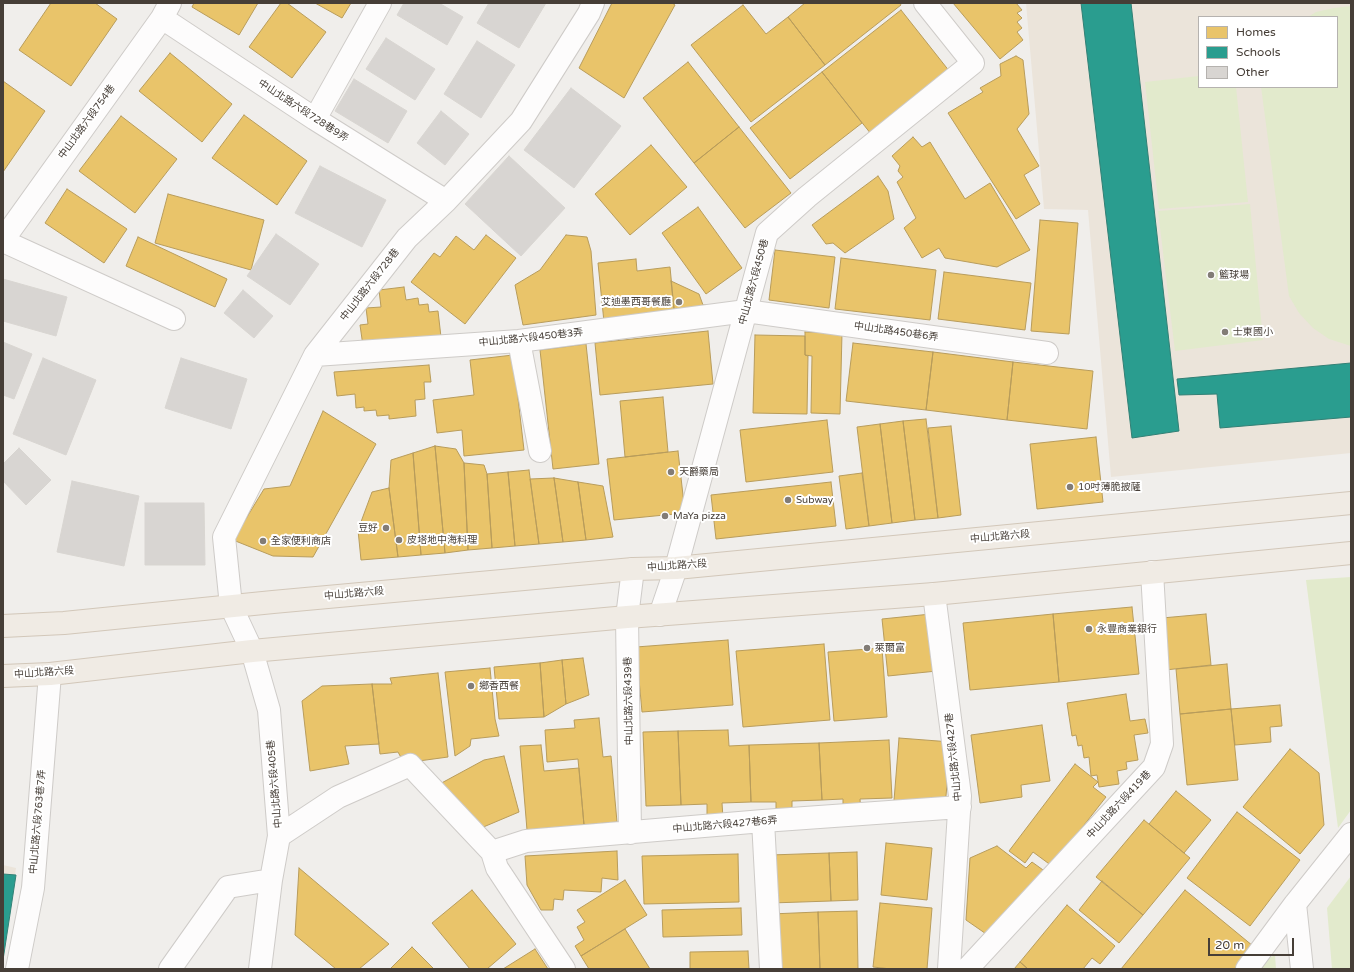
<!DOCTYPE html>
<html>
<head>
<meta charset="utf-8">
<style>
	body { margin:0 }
	#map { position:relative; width:1354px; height:972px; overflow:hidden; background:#f0eeeb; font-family:"Varela Round",sans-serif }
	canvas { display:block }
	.frame { position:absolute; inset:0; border:4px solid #463e37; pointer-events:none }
	.legend { position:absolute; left:1198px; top:16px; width:140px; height:72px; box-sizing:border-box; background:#fff; border:1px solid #b5b2af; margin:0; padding:5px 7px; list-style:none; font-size:12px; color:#463e37 }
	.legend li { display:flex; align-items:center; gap:8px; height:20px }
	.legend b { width:20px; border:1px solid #b5b2af }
	.scale { position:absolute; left:1208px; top:938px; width:86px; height:18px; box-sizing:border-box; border:2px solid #463e37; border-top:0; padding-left:5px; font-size:12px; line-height:14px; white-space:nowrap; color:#463e37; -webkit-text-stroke:3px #fff; paint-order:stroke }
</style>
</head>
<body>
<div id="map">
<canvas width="1354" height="972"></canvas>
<div class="frame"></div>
<ul class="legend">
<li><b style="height:11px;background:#e9c46a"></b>Homes</li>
<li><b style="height:11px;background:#2a9d8f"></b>Schools</li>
<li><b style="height:11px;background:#d8d5d2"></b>Other</li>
</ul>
<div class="scale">20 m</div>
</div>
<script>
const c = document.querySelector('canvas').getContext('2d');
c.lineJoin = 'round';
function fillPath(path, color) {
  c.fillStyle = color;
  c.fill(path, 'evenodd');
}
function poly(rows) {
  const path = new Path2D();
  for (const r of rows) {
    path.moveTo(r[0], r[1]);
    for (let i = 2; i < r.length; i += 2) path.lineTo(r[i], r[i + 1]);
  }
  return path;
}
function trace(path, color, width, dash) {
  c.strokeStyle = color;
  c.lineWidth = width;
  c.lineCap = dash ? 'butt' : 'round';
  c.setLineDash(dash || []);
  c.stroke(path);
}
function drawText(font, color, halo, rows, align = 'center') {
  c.font = font + ' "Varela Round","Noto Sans TC",sans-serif';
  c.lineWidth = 4;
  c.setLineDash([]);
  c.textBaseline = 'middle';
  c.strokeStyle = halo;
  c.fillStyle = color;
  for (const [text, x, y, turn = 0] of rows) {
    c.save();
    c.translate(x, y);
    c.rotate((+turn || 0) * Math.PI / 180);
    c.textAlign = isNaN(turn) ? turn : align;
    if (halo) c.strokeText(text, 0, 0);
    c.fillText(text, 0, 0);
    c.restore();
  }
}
fillPath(poly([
	[1026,3,1351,3,1351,453,1111,477,1088,210,1044,209],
	[1199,17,1337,17,1337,87,1199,87],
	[3,865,16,868,3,957]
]), '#ebe4da');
fillPath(poly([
	[1351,6,1351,346,1329,339,1313,328,1299,313,1289,296,1261,87,1337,87,1337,17,1308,17,1316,12,1334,8],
	[1199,76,1199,87,1236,87,1248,202,1159,209,1145,82],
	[1250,204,1263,340,1175,351,1158,211],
	[1351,577,1351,810,1338,828,1306,580],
	[1351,876,1351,969,1332,969,1327,908],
	[1275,955,1276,969,1248,969]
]), '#e2eacc');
const homes = poly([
	[51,3,95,3,117,19,71,86,19,50,51,3],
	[194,3,258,3,239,35,192,7,194,3],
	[281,3,287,3,326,32,292,78,249,47,281,3],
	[315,3,351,3,342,18,315,3],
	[612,3,672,3,675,5,624,98,579,68,612,3],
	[805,3,900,3,901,5,825,65,788,17,805,3],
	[953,3,1016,3,1022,10,1017,13,1022,18,1017,22,1022,28,1017,32,1023,40,1000,59,953,3],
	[743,5,766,34,788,17,825,65,751,122,691,45,743,5],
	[901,10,950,72,871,134,822,72,901,10],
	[170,53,232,104,202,142,139,91,170,53],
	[1016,56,1023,60,1029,114,1017,129,1039,166,1024,175,1040,204,1016,219,948,113,983,92,980,88,1001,76,1000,64,1016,56],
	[688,62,739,127,694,163,643,98,688,62],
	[822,72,862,123,790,179,750,128,822,72],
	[3,81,45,111,3,172,3,81],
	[244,115,307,161,277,205,212,158,244,115],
	[121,116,177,159,135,213,79,171,121,116],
	[739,127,791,193,745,228,694,163,739,127],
	[913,137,922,147,930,142,965,199,990,183,1030,250,997,267,945,258,939,248,922,258,904,228,916,218,897,182,903,177,898,171,900,166,892,156,913,137],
	[651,145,687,187,630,235,595,194,651,145],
	[878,176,888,191,894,219,845,253,833,243,826,244,812,225,878,176],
	[67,189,127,229,104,263,45,223,67,189],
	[168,194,264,220,251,270,155,243,168,194],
	[698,207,742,268,706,294,662,233,698,207],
	[1040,220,1078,223,1069,334,1031,331,1040,220],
	[486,235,516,258,465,324,411,282,434,253,440,257,456,236,474,250,486,235],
	[566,235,587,237,591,251,596,315,523,325,515,285,540,270,566,235],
	[138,237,227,279,215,307,126,266,138,237],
	[775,250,835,257,829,308,769,300,775,250],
	[841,258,936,270,930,320,835,309,841,258],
	[636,259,637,271,670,267,675,319,604,322,598,263,636,259],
	[944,272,1031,283,1025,330,938,319,944,272],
	[671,281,699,294,703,305,715,305,675,319,671,281],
	[404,287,406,300,418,298,419,305,428,304,429,312,438,311,441,337,363,346,360,325,368,324,366,308,381,307,379,290,404,287],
	[708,331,713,384,600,395,595,343,708,331],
	[805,332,842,333,840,414,811,413,812,356,805,355,805,332],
	[755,335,805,336,805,355,808,356,807,414,753,413,755,335],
	[853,343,933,352,926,410,846,401,853,343],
	[586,344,599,464,553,469,540,350,586,344],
	[933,352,1013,362,1007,420,926,410,933,352],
	[513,355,524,450,464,456,462,430,437,433,433,400,474,395,470,360,513,355],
	[1013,362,1093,371,1087,429,1007,420,1013,362],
	[429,365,431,382,424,382,425,399,415,400,416,416,389,419,389,415,377,416,376,410,364,411,364,407,356,408,355,394,337,396,334,372,429,365],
	[663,397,668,452,625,457,620,401,663,397],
	[323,411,376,444,313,557,273,556,233,540,264,489,290,486,323,411],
	[926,419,938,518,915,520,903,421,926,419],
	[827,420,833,472,746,482,740,430,827,420],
	[903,421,915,520,892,523,880,424,903,421],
	[880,424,892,523,869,526,857,427,880,424],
	[951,426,961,515,938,518,928,428,951,426],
	[1096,437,1103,502,1037,509,1030,444,1096,437],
	[435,446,456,449,464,463,468,550,445,553,435,446],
	[435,446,445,553,421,555,413,453,435,446],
	[678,451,685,513,614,520,607,459,678,451],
	[413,453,421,555,398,557,389,488,391,460,413,453],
	[464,463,484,465,487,474,492,548,468,550,464,463],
	[529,470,539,544,515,546,508,472,529,470],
	[508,472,515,546,492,548,487,474,508,472],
	[862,473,869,526,846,529,839,476,862,473],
	[554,478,563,542,539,544,530,479,554,478],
	[554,478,578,482,586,540,563,542,554,478],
	[578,482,603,486,613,537,586,540,578,482],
	[831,482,836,526,716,539,711,495,831,482],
	[389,488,398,557,361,560,358,530,372,492,389,488],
	[1132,607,1139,674,1059,682,1053,614,1132,607],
	[931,614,937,671,888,676,882,619,931,614],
	[1053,614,1059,682,970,690,963,623,1053,614],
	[1206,614,1211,665,1156,671,1151,619,1206,614],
	[728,640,733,705,642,712,636,647,728,640],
	[824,644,830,720,743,727,736,651,824,644],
	[882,648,887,717,834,721,828,652,882,648],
	[583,658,589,695,566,704,562,660,583,658],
	[562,660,566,704,544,717,540,663,562,660],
	[540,663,544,717,499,719,494,667,540,663],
	[1227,664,1231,709,1180,714,1176,669,1227,664],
	[490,668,495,719,499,736,471,739,470,746,455,756,445,672,490,668],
	[438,673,448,757,404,763,398,752,380,754,372,684,392,684,390,678,438,673],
	[372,684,379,744,345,746,349,764,310,771,302,701,322,686,372,684],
	[1126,694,1130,721,1145,719,1148,733,1134,735,1138,760,1126,762,1127,769,1117,771,1119,784,1099,787,1097,775,1091,776,1089,757,1084,758,1082,745,1078,746,1076,735,1072,736,1067,703,1126,694],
	[1280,705,1282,726,1270,727,1271,742,1235,745,1231,709,1280,705],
	[1231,709,1238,780,1187,785,1180,714,1231,709],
	[599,718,603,757,611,756,617,822,584,825,578,759,547,762,545,730,575,728,574,720,599,718],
	[1042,725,1050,781,1021,785,1022,797,980,803,971,735,1042,725],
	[728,730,729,746,749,745,751,802,722,803,723,818,707,819,707,804,681,805,678,731,728,730],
	[678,731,681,805,646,806,643,732,678,731],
	[899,738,951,742,944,817,893,813,899,738],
	[889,740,892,798,860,799,861,815,843,816,843,799,822,800,819,743,889,740],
	[819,743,822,800,792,801,792,816,776,817,776,802,751,802,749,745,819,743],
	[541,745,544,771,579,768,584,825,527,830,520,746,541,745],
	[1290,749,1319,773,1324,825,1300,854,1243,807,1290,749],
	[504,756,519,812,481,828,436,786,484,760,504,756],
	[1075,764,1098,782,1093,787,1106,797,1052,866,1033,852,1025,863,1009,851,1075,764],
	[1176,791,1211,820,1184,853,1149,824,1176,791],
	[1237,812,1300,860,1250,926,1187,878,1237,812],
	[1144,820,1190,858,1143,915,1096,877,1144,820],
	[886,843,932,848,927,900,881,895,886,843],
	[997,846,1026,868,1032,862,1050,875,992,938,966,920,970,858,997,846],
	[617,851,618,880,602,878,601,892,564,890,563,900,554,899,553,910,541,910,527,885,525,856,617,851],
	[857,852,858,900,831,901,829,853,857,852],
	[829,853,831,901,771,903,770,855,829,853],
	[738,854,739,902,644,904,642,856,738,854],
	[299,868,389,944,359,969,336,969,295,935,299,868],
	[625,880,647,915,581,956,575,946,584,940,577,927,585,922,577,910,625,880],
	[1102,881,1143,915,1119,943,1079,910,1102,881],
	[472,890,516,944,487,969,470,969,432,923,472,890],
	[1185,890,1253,946,1235,969,1121,969,1185,890],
	[880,903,932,908,927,969,891,969,873,967,880,903],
	[1067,905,1115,946,1100,964,1092,958,1083,969,1028,969,1020,962,1067,905],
	[741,908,742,935,663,937,662,910,741,908],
	[857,911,858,969,820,969,818,912,857,911],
	[818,912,820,969,773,969,771,914,818,912],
	[625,929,650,969,589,969,581,956,625,929],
	[412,947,434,969,390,969,412,947],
	[535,949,548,969,503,969,535,949],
	[748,951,749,969,690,969,690,952,748,951],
	[1020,962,1028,969,1014,969,1020,962]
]);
fillPath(homes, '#e9c46a');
trace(homes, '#b89c5b', 1);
const schools = poly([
	[1081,3,1131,3,1179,431,1132,438,1081,3],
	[1351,363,1351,417,1220,428,1217,394,1179,395,1177,379,1351,363],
	[3,874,16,875,3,960,3,874]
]);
fillPath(schools, '#2a9d8f');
trace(schools, '#328075', 1);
const building = poly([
	[404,3,439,3,463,17,447,45,397,15,404,3],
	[489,3,546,3,519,48,477,23,489,3],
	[386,38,435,69,415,100,366,69,386,38],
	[477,41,515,65,481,118,444,94,477,41],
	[354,79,407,111,388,143,335,111,354,79],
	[571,88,621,126,574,188,524,150,571,88],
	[441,111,469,134,445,165,417,143,441,111],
	[509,156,565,208,521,256,465,204,509,156],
	[320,166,386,200,362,247,295,213,320,166],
	[276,234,319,264,290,305,247,276,276,234],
	[3,279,67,297,56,336,3,321,3,279],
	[243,290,273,316,254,338,224,313,243,290],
	[3,342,32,354,14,399,3,395,3,342],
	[43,358,96,380,66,455,13,434,43,358],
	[181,358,247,379,231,429,165,408,181,358],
	[19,448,51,480,26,505,3,481,3,464,19,448],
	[72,481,139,496,124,566,57,552,72,481],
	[145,503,204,503,205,565,145,565,145,503]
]);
fillPath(building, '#d8d5d2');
trace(building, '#d8d5d1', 1);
const minor = poly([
	[162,18,315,119,446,201],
	[315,119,380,3],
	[3,240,162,18,170,3],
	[3,241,174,319],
	[519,341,540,451],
	[315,355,519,341,746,311,1047,353],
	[934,594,960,796,949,969],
	[660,615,676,568,767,233,807,197,973,63,925,3],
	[763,821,771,969],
	[630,833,627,617,633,569],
	[279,836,338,797,410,765,492,852,497,868,564,969],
	[492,852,526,841,763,821,960,807],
	[1295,904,1302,969],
	[17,969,33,888,50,674],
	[170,969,228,887,271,880],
	[260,969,271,880,279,836,269,710,252,651,231,606,224,537,315,355,407,238,446,201,521,121,589,13,593,3],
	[967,969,1154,767,1162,744,1152,572],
	[1247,969,1295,904,1351,834]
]);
const major = poly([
	[3,626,64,623,273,602,633,569,676,568,1351,503],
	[3,676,50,674,252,651,627,617,934,594,1351,553]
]);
trace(minor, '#cecbc8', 24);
trace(major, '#d2c7b9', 24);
trace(minor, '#fdfcfc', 22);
trace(major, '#f0ebe4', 22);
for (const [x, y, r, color] of [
	[1211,275,4,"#827c76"],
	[679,302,4,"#827c76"],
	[1225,332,4,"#827c76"],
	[671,472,4,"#827c76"],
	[1070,487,4,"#827c76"],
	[788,500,4,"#827c76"],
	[665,516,4,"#827c76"],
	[386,528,4,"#827c76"],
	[399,540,4,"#827c76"],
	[263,541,4,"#827c76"],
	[1089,629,4,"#827c76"],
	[867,648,4,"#827c76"],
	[471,686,4,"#827c76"]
]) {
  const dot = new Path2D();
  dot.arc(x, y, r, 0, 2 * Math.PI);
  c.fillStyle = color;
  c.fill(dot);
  trace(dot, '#fff', 1.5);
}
drawText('10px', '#463e37', '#fff', [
	["中山北路六段728巷9弄",303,111,33],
	["中山北路六段754巷",87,122,-54],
	["中山北路六段450巷",754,282,-75],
	["中山北路六段728巷",370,285,-52],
	["中山北路450巷6弄",896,332,8],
	["中山北路六段450巷3弄",531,338,-6],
	["中山北路六段",1000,537,-5],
	["中山北路六段",677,566,-4],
	["中山北路六段",354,594,-5],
	["中山北路六段",44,673,-4],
	["中山北路六段439巷",629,701,-91],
	["中山北路六段427巷",954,757,-96],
	["中山北路六段405巷",275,784,-95],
	["中山北路六段419巷",1119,805,-47],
	["中山北路六段763巷7弄",38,822,-85],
	["中山北路六段427巷6弄",725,825,-5]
]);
drawText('10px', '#463e37', '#fff', [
	["籃球場",1219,275],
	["艾迪墨西哥餐廳",671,302,"right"],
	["士東國小",1233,332],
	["天爵藥局",679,472],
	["10吋薄脆披薩",1078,487],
	["Subway",796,500],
	["MaYa pizza",673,516],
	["豆好",378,528,"right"],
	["皮塔地中海料理",407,540],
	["全家便利商店",271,541],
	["永豐商業銀行",1097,629],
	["萊爾富",875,648],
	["鄉香西餐",479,686]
], 'left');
</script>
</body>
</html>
